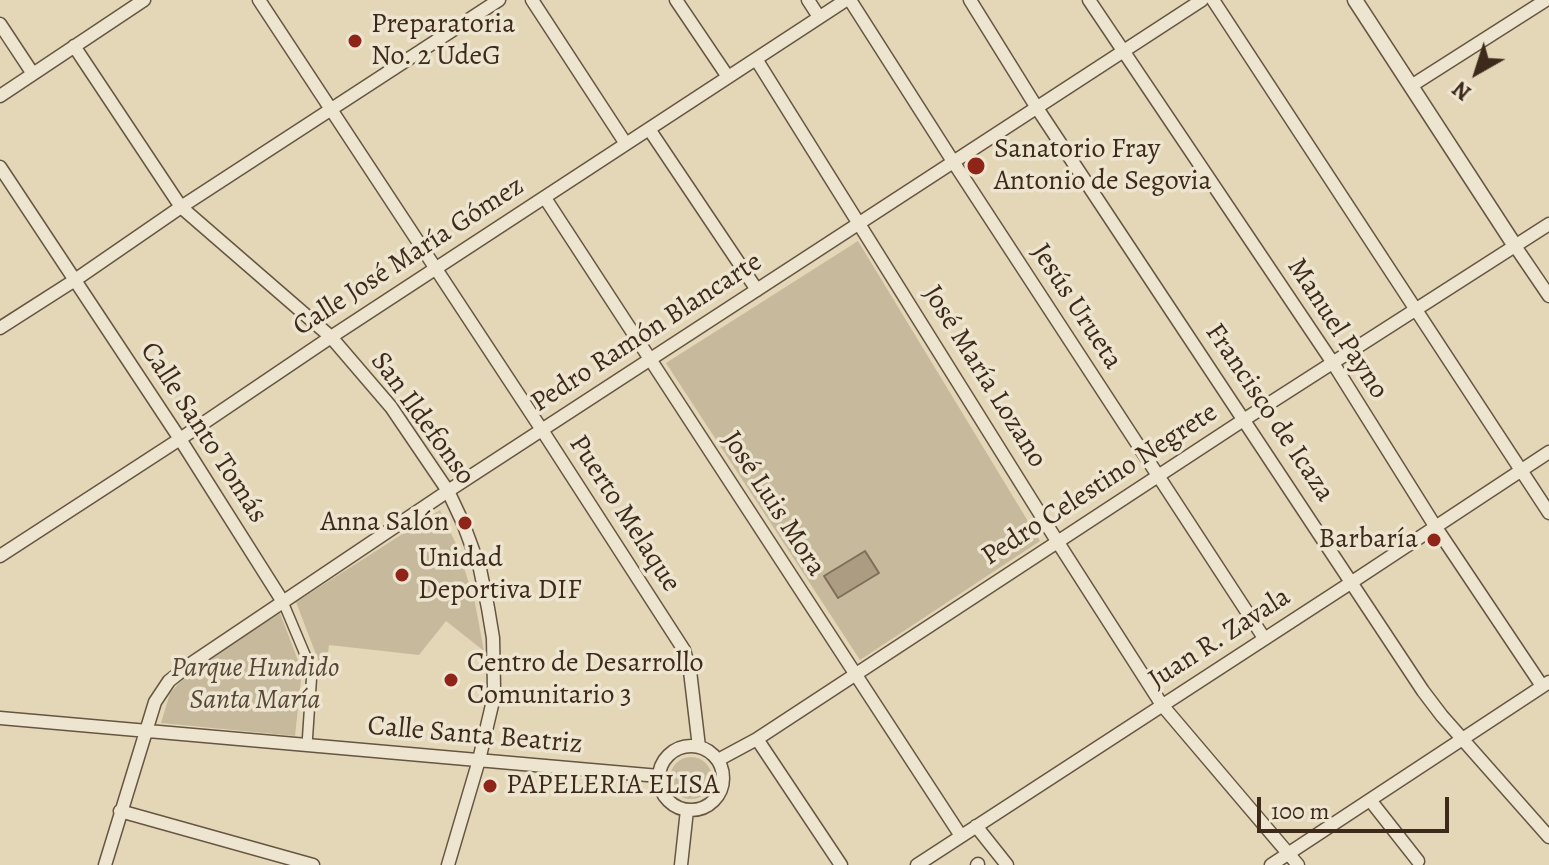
<!DOCTYPE html>
<html>
<head>
<meta charset="utf-8">
<style>
	body { margin:0 }
	#map { position:relative; width:1549px; height:865px; overflow:hidden; background:#e3d7b7; font-family:Alegreya,serif }
	canvas { display:block }
	.north { position:absolute; left:1437px; top:32px; width:80px; height:80px; -webkit-text-stroke:6px #ede5d0; paint-order:stroke; rotate:219deg; font-size:22px; font-weight:700; line-height:32px; text-align:center; color:#3d2a1b }
	.north::after { content:''; display:block; margin:auto; width:28px; height:36px; background:#3d2a1b; clip-path:polygon(50% 0,100% 100%,50% 72%,0 100%) }
	.scale { position:absolute; left:1257px; top:797px; width:192px; height:36px; box-sizing:border-box; border:4px solid #3d2a1b; border-top:0; padding-left:10px; font-size:24px; line-height:28px; white-space:nowrap; color:#3d2a1b; -webkit-text-stroke:6px #ede5d0; paint-order:stroke }
</style>
</head>
<body>
<div id="map">
<canvas width="1549" height="865"></canvas>
<div class="north">N</div>
<div class="scale">100 m</div>
</div>
<script>
const c = document.querySelector('canvas').getContext('2d');
c.lineJoin = 'round';
function fillPath(path, color) {
  c.fillStyle = color;
  c.fill(path, 'evenodd');
}
function poly(rows) {
  const path = new Path2D();
  for (const r of rows) {
    if (r.length === 3) {
      path.moveTo(r[0] + r[2], r[1]);
      path.arc(r[0], r[1], r[2], 0, 2 * Math.PI);
      continue;
    }
    path.moveTo(r[0], r[1]);
    for (let i = 2; i < r.length; i += 2) path.lineTo(r[i], r[i + 1]);
  }
  return path;
}
function trace(path, color, width, dash) {
  c.strokeStyle = color;
  c.lineWidth = width;
  c.lineCap = dash ? 'butt' : 'round';
  c.setLineDash(dash || []);
  c.stroke(path);
}
function drawText(font, color, halo, rows, align = 'center') {
  c.font = font + ' Alegreya,serif';
  c.lineWidth = 7;
  c.setLineDash([]);
  c.textBaseline = 'middle';
  c.strokeStyle = halo;
  c.fillStyle = color;
  for (const [text, x, y, turn = 0] of rows) {
    c.save();
    c.translate(x, y);
    c.rotate((+turn || 0) * Math.PI / 180);
    c.textAlign = isNaN(turn) ? turn : align;
    if (halo) c.strokeText(text, 0, 0);
    c.fillText(text, 0, 0);
    c.restore();
  }
}
fillPath(poly([
	[858,241,1040,541,860,660,666,363],
	[440,510,458,548,475,603,484,651,446,621,419,655,329,645,325,678,296,602],
	[280,613,302,671,295,736,161,723,170,693,189,672],
	[691,778,21]
]), '#c7ba9c');
const water = poly([
	[865,551,879,573,838,598,824,576,865,551]
]);
fillPath(water, '#ab9c82');
trace(water, '#7f6e59', 2);
const pedestrian = poly([
	[283,602,312,671,307,745]
]);
const minor = poly([
	[259,0,542,430,684,650,690,671,699,747],
	[532,0,626,144],
	[676,0,728,77],
	[808,0,819,17],
	[850,0,954,163,1264,638],
	[970,0,1037,108,1423,691,1442,716,1549,837],
	[1089,0,1333,363,1435,526,1542,686],
	[1213,0,1549,513],
	[0,24,33,74],
	[74,46,181,207,331,337,391,407,448,491,463,523,480,569,488,608,493,638,494,688,492,705,479,760,448,865],
	[756,59,1057,541,1162,705,1298,865],
	[1411,86,1546,0],
	[0,96,144,0],
	[649,129,757,290],
	[0,167,180,439,283,602],
	[545,198,961,836],
	[1515,246,1549,296],
	[0,328,75,280,181,207,499,0],
	[0,556,180,439,331,337,846,0],
	[0,718,659,776],
	[757,739,841,865],
	[691,778,32],
	[718,760,757,739,1245,419,1549,224],
	[1370,800,1418,861],
	[120,811,313,865],
	[976,826,1007,865],
	[105,865,155,702,169,681,189,665,448,491,1202,0],
	[681,865,687,810],
	[917,865,1352,582,1549,452],
	[977,865,978,864],
	[1271,865,1549,682]
]);
const tertiary = poly([
	[1355,0,1515,246]
]);
trace(pedestrian, '#665542', 12);
trace(minor, '#665542', 15);
trace(tertiary, '#665542', 17);
trace(pedestrian, '#ede5d0', 9);
trace(minor, '#ede5d0', 12);
trace(tertiary, '#ede5d0', 14);
for (const [x, y, r, color] of [
	[355,41,8,"#8f2418"],
	[976,166,10,"#8f2418"],
	[465,523,8,"#8f2418"],
	[1434,540,8,"#8f2418"],
	[402,575,8,"#8f2418"],
	[451,680,8,"#8f2418"],
	[490,786,8,"#8f2418"]
]) {
  const dot = new Path2D();
  dot.arc(x, y, r, 0, 2 * Math.PI);
  c.fillStyle = color;
  c.fill(dot);
  trace(dot, '#ede5d0', 3);
}
drawText('28px', '#3d2a1b', '#ede5d0', [
	["Preparatoria",371,25],
	["No. 2 UdeG",371,57],
	["Sanatorio Fray",994,150],
	["Antonio de Segovia",994,182],
	["Anna Salón",449,523,"right"],
	["Barbaría",1418,540,"right"],
	["Unidad",418,559],
	["Deportiva DIF",418,591],
	["Centro de Desarrollo",467,664],
	["Comunitario 3",467,696],
	["PAPELERIA ELISA",506,786]
], 'left');
drawText('28px', '#3d2a1b', '#ede5d0', [
	["Calle José María Gómez",409,257,-33],
	["Jesús Urueta",1076,307,57],
	["Manuel Payno",1337,329,57],
	["Pedro Ramón Blancarte",647,333,-33],
	["José María Lozano",984,377,58],
	["Francisco de Icaza",1269,413,56],
	["San Ildefonso",422,419,54],
	["Calle Santo Tomás",203,433,57],
	["Pedro Celestino Negrete",1100,485,-33],
	["José Luis Mora",773,504,57],
	["Puerto Melaque",624,514,57],
	["Juan R. Zavala",1220,639,-33],
	["Calle Santa Beatriz",475,736,5]
]);
drawText('italic 28px', '#594735', '#ede5d0', [
	["Parque Hundido",255,669],
	["Santa María",255,701]
]);
</script>
</body>
</html>
